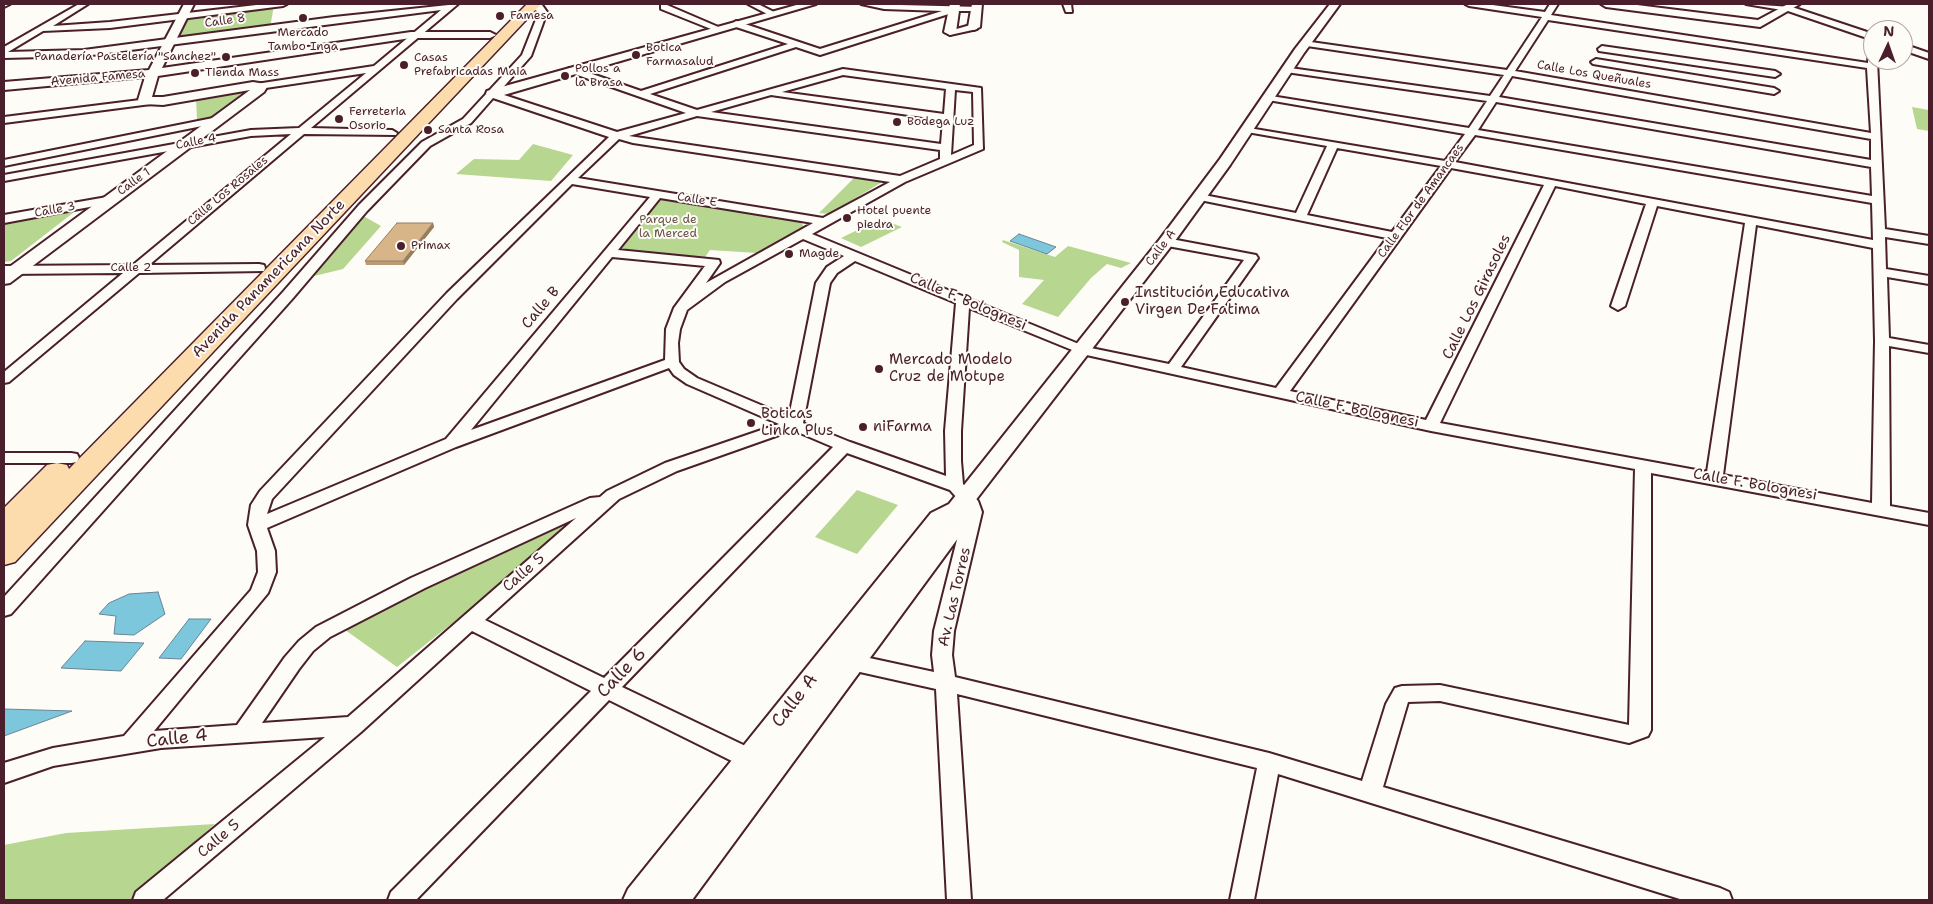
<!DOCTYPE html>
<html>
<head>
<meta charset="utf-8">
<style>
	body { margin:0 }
	#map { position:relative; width:1933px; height:904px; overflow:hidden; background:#fdfcf7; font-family:"Shantell Sans",sans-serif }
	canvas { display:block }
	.frame { position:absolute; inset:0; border:5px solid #4a1f2b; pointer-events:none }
	.north { position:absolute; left:1863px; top:20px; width:50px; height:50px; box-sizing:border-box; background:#fdfcf7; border:1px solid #b5a4a5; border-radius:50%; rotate:3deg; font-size:14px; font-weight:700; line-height:20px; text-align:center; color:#4a1f2b }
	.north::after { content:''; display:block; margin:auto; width:18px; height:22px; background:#4a1f2b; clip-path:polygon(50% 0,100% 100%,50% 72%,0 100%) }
</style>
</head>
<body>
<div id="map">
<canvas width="1933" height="904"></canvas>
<div class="frame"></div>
<div class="north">N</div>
</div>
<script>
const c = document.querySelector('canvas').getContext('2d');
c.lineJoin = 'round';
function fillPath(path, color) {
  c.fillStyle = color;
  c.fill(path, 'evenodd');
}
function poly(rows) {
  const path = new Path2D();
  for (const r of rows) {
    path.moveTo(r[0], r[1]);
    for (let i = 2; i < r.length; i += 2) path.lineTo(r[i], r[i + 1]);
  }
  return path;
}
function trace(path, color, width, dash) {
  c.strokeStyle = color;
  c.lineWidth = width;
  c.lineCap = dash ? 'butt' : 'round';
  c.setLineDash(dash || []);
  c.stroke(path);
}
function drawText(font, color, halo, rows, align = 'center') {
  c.font = font + ' "Shantell Sans",sans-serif';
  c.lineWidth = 4;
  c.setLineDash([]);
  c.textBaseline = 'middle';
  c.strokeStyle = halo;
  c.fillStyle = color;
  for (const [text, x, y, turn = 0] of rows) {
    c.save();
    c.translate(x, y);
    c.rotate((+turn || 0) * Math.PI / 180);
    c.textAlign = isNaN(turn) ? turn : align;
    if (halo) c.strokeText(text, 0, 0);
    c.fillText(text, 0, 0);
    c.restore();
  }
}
fillPath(poly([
	[274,5,270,28,170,42,183,16],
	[244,92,212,117,197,120,196,98],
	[1912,107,1929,110,1929,131,1917,129],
	[533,144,573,155,551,181,456,174,474,159,519,160],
	[854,178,882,182,830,214,819,213],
	[656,198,801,222,804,227,757,253,710,250,705,257,616,249],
	[82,206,11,261,4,262,4,221],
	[360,214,381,226,343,269,306,278],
	[880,219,902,227,861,247,841,238],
	[1003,240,1055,257,1068,246,1131,263,1121,268,1107,264,1091,278,1058,317,1022,304,1044,280,1019,277,1019,250,1002,242],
	[857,490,898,505,857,554,815,537],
	[569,517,579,523,397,667,341,627],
	[215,824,131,900,4,900,4,845,66,833]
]), '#b7d68f');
const water = poly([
	[1019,234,1056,247,1047,254,1010,241,1019,234],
	[158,592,165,614,134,635,114,634,116,616,99,614,109,603,129,594,158,592],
	[189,619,211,619,181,659,159,658,189,619],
	[85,641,144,643,121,671,61,668,85,641],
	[4,709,72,711,4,736,4,709]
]);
fillPath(water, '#7dc7dd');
trace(water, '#698496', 1);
const minor = poly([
	[4,4,10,4,4,7,4,4],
	[79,4,88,4,53,26,110,22,265,4,287,4,283,6,110,28,43,31,8,52,84,50,334,17,458,4,311,128,392,130,397,133,396,135,304,134,149,265,259,264,264,265,265,268,264,271,139,273,9,382,4,383,4,372,123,273,4,274,4,266,133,265,291,134,251,136,4,181,4,175,251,130,299,128,366,73,259,89,256,88,256,84,374,66,441,10,84,56,4,58,4,47,79,4],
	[529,4,542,5,547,12,531,56,498,93,617,132,686,113,569,72,569,68,575,68,641,91,788,44,733,26,732,24,736,21,820,49,942,11,884,9,861,4,980,7,980,11,958,11,820,55,796,47,650,94,697,110,843,69,981,88,983,149,905,182,812,234,1086,347,1169,364,1244,260,1162,245,1160,242,1162,239,1166,238,1256,255,1258,258,1181,367,1276,388,1387,238,1195,199,1193,197,1199,194,1296,213,1327,146,1247,132,1243,131,1243,127,1445,161,1465,134,1268,100,1263,97,1265,95,1469,128,1487,101,1286,72,1283,71,1283,67,1490,96,1504,75,1307,46,1303,43,1304,41,1507,70,1542,17,1469,6,1465,4,1485,4,1545,12,1550,4,1558,4,1551,15,1868,63,1869,48,1873,45,1873,60,1877,60,1885,229,1929,236,1929,244,1885,237,1886,269,1929,276,1929,284,1887,277,1889,338,1929,345,1929,353,1889,346,1890,506,1929,513,1929,525,1651,473,1651,730,1648,736,1629,743,1440,701,1408,702,1383,787,1720,888,1729,892,1732,900,1683,900,1278,774,1254,900,1230,900,1257,768,957,694,971,900,947,900,936,689,851,670,844,668,841,662,844,656,851,654,934,672,932,655,934,631,964,512,964,506,950,490,847,453,622,687,758,752,761,759,758,766,750,768,742,766,609,700,416,900,388,900,391,892,591,691,472,631,361,732,163,900,133,900,136,892,325,737,161,748,53,766,4,783,4,763,53,748,124,736,251,590,258,572,257,551,248,525,251,505,260,491,447,293,609,137,493,98,471,123,430,146,367,211,293,298,11,614,4,616,4,597,283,292,359,205,422,142,463,119,522,55,539,12,529,7,529,4],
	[1548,20,1867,68,1871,133,1515,71,1548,20],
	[843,75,946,89,944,114,782,92,843,75],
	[1512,76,1871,139,1871,160,1499,97,1512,76],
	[955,90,973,92,974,145,951,155,955,90],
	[771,95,943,120,941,144,711,112,771,95],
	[1496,102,1871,167,1872,196,1478,130,1496,102],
	[697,116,940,150,940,159,900,176,629,136,697,116],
	[1475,135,1872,203,1873,240,1455,162,1475,135],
	[619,139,633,143,890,182,823,218,578,178,619,139],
	[1337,148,1441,166,1392,232,1307,215,1337,148],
	[1451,168,1544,185,1426,420,1290,391,1451,168],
	[572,184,650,197,446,439,267,514,272,499,457,299,572,184],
	[1555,186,1646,204,1611,306,1618,310,1625,306,1657,206,1745,223,1707,472,1440,423,1555,186],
	[660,198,813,223,706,283,720,263,719,260,618,250,660,198],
	[1756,225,1873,248,1875,341,1872,503,1723,475,1756,225],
	[803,239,844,256,827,267,816,283,789,417,697,378,684,369,679,362,678,343,680,329,687,310,725,282,803,239],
	[612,257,705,266,674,308,666,329,665,360,471,430,612,257],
	[855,261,956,303,945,431,946,476,850,442,803,423,830,283,837,273,855,261],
	[969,308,1082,354,1431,431,1635,469,1629,725,1440,685,1402,686,1395,688,1386,704,1362,781,1269,753,955,677,952,655,954,631,982,512,978,501,963,484,961,461,961,431,969,308],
	[669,368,674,375,687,384,779,424,665,463,607,491,600,497,590,498,411,578,316,627,299,641,285,657,237,725,154,731,268,593,276,572,275,551,267,528,456,447,669,368],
	[793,430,833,447,604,678,485,620,619,499,677,471,793,430],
	[576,518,348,717,262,723,299,669,313,651,330,637,425,588,576,518],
	[748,4,758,4,778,14,771,16,748,4],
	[1063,4,1071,4,1072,12,1066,12,1063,4],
	[1746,4,1792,7,1873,34,1873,40,1788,11,1746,4],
	[661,5,667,5,723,29,716,31,661,9,661,5],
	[974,24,977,25,977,29,950,35,946,32,974,24],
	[1903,44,1929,53,1929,59,1903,50,1903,44],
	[1602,46,1775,71,1780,74,1775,77,1599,51,1598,49,1602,46],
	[1596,59,1774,88,1779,91,1774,94,1593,64,1591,62,1596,59],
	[148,99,153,102,151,104,4,123,4,117,148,99],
	[218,117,222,118,222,122,4,166,4,160,218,117],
	[107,197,111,199,111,203,4,223,4,215,107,197],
	[4,453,71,453,77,454,79,458,77,462,71,463,4,463,4,453]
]);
const tertiary = poly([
	[184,4,194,4,162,68,411,32,490,32,496,35,490,38,411,38,158,76,152,97,163,97,253,82,265,84,267,87,264,92,10,283,4,284,4,271,250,90,163,105,144,104,138,100,145,77,4,90,4,82,149,70,184,4],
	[800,4,816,4,497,97,487,97,486,94,487,91,800,4],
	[950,4,960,4,956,32,950,35,944,32,950,4],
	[972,4,982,4,980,27,974,30,968,27,972,4],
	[1330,4,1340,4,1304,53,1230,165,1172,245,968,510,967,524,964,530,692,900,623,900,628,889,931,513,949,504,1160,239,1220,159,1295,49,1330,4],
	[1601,4,1629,4,1758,20,1788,4,1800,4,1760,27,1606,7,1601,4]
]);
const trunk = poly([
	[527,4,541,4,15,562,4,565,4,508,47,465,57,463,67,465,69,469,527,4]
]);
trace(minor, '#4a1f2b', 4);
trace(tertiary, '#4a1f2b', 4);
trace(trunk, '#4a1f2b', 3);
fillPath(minor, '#fdfcf7');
fillPath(tertiary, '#fdfcf7');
fillPath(trunk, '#fcdcac');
fillPath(poly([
	[433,223,434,227,404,265,366,265,365,261]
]), '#b99c76');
fillPath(poly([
	[433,223,434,227,404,265,403,261]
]), '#967f60');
const building = poly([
	[397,223,433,223,403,261,365,261,397,223]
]);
fillPath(building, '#d7b589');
trace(building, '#967f60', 1);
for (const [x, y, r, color] of [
	[500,16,5,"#4a1f2b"],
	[303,18,5,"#4a1f2b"],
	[636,55,5,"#4a1f2b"],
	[226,57,5,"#4a1f2b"],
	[404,65,5,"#4a1f2b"],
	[195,73,5,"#4a1f2b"],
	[565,76,5,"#4a1f2b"],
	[339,119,5,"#4a1f2b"],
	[897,122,5,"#4a1f2b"],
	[428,130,5,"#4a1f2b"],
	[847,218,5,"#4a1f2b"],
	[401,246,5,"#4a1f2b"],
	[789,254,5,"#4a1f2b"],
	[1125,302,5,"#4a1f2b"],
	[879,369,5,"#4a1f2b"],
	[751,423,5,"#4a1f2b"],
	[863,427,5,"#4a1f2b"]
]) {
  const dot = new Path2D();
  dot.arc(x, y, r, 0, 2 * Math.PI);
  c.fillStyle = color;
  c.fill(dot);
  trace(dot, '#fdfcf7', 2);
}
drawText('12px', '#4a1f2b', '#fdfcf7', [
	["Famesa",510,16],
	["Mercado",303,33,"center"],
	["Tambo Inga",303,47,"center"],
	["Botica",646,48],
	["Farmasalud",646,62],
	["Panadería Pastelería \"Sanchez\"",216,57,"right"],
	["Casas",414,58],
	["Prefabricadas Maia",414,72],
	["Pollos a",575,69],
	["la Brasa",575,83],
	["Tienda Mass",205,73],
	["Ferreteria",349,112],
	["Osorio",349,126],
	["Bodega Luz",907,122],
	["Santa Rosa",438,130],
	["Hotel puente",857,211],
	["piedra",857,225],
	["Primax",411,246],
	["Magde",799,254]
], 'left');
drawText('12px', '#4a1f2b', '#fdfcf7', [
	["Calle 8",225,21,-8],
	["Calle Los Queñuales",1594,75,10],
	["Avenida Famesa",98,78,-5],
	["Calle 4",196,142,-11],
	["Calle 1",134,182,-36],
	["Calle Los Rosales",228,191,-40],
	["Calle E",697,200,9],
	["Calle Flor de Amancaes",1421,201,-54],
	["Calle 3",55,210,-10],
	["Calle A",1161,248,-53],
	["Calle 2",131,268]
]);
drawText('12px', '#6b5649', '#fdfcf7', [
	["Parque de",668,220],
	["la Merced",668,234]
]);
drawText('15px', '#4a1f2b', '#fdfcf7', [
	["Avenida Panamericana Norte",269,279,-46],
	["Calle Los Girasoles",1477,297,-64],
	["Calle F. Bolognesi",968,302,23],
	["Calle B",541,308,-50],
	["Calle F. Bolognesi",1357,410,12],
	["Calle F. Bolognesi",1755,485,10],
	["Calle 5",524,573,-41],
	["Av. Las Torres",955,597,-77],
	["Calle 5",219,839,-40]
]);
drawText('15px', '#4a1f2b', '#fdfcf7', [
	["Institución Educativa",1135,293],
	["Virgen De Fatima",1135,310],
	["Mercado Modelo",889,360],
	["Cruz de Motupe",889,377],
	["Boticas",761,414],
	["Linka Plus",761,431],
	["niFarma",873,427]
], 'left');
drawText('18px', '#4a1f2b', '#fdfcf7', [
	["Calle 6",622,673,-46],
	["Calle A",795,701,-52],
	["Calle 4",177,739,-6]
]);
</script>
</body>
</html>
